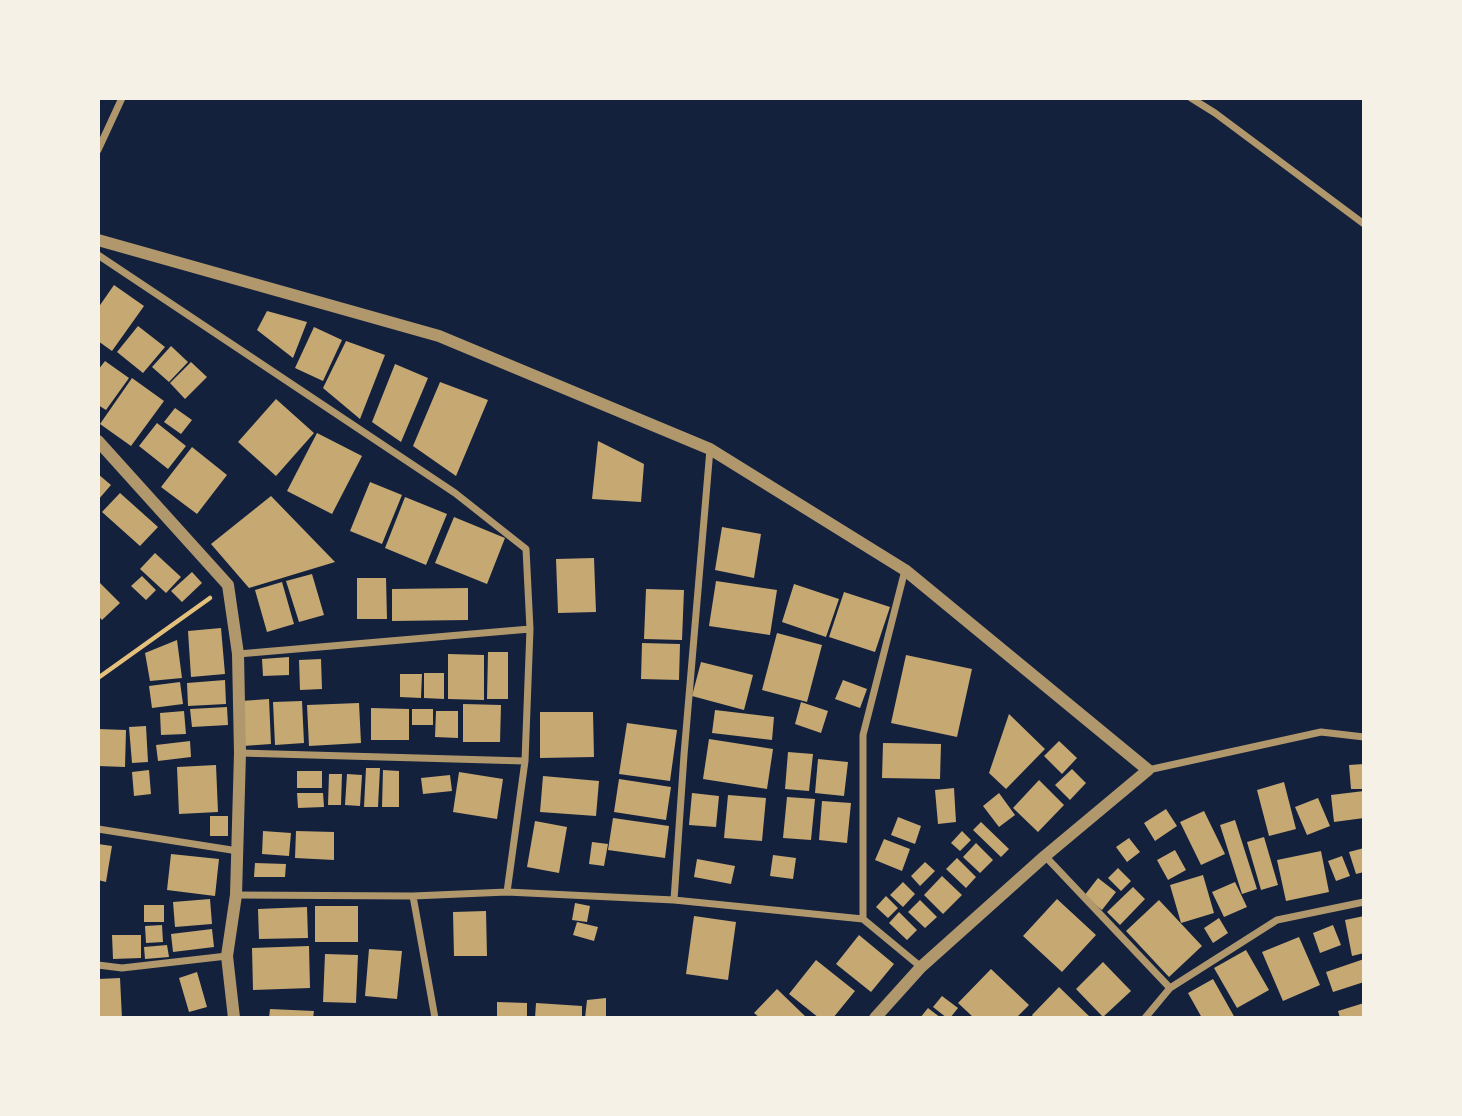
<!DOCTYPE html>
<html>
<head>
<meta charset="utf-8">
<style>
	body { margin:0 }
	#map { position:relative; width:1462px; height:1116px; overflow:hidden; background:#14213d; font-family:"Crimson Pro",serif }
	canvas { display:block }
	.frame { position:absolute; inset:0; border:100px solid #f6f1e7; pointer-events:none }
</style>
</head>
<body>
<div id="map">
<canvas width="1462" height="1116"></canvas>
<div class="frame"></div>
</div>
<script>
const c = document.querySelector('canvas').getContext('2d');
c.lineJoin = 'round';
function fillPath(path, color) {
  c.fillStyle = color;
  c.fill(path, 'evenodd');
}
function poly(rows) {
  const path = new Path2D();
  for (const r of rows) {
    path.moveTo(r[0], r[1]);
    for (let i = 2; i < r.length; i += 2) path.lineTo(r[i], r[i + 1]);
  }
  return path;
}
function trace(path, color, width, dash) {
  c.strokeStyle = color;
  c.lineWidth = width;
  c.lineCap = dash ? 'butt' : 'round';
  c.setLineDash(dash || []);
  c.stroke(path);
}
fillPath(poly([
	[114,285,144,306,112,351,98,341,98,308],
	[267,311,307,322,293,358,257,330],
	[138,326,165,347,143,373,117,352],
	[314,327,342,340,323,381,295,368],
	[346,341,385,355,360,419,323,388],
	[171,346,188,362,169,382,152,367],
	[105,361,129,378,106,410,98,405,98,370],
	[191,362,207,377,185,399,170,383],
	[395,364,428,378,401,442,372,422],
	[132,378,164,401,131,446,100,424],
	[440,382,488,400,456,476,413,446],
	[276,399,314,433,276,476,238,442],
	[175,408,192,420,181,434,164,422],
	[157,423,186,446,168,469,139,446],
	[317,433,362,456,332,514,287,491],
	[598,441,644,464,641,502,592,499],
	[192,447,227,475,197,514,161,487],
	[98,474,111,485,98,500],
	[370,482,402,495,382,544,350,531],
	[120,493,158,527,140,546,102,512],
	[271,496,335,562,249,588,211,544],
	[405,497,447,514,426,565,385,548],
	[454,517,505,538,487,584,435,563],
	[722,527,761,534,754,578,715,570],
	[155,553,181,577,166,593,140,569],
	[594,558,596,612,558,613,556,559],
	[192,572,202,583,182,602,171,591],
	[312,574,324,615,299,622,286,581],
	[142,576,156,590,146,600,131,586],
	[357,578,386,578,387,619,357,619],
	[98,581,120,603,102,620,98,616],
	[716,581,777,590,770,635,709,626],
	[282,582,294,624,267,632,255,590],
	[794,584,839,599,826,637,782,622],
	[468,588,468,620,392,621,392,589],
	[646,589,684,590,682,640,644,639],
	[844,592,890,607,875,652,829,637],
	[221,628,225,674,191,677,188,631],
	[777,633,822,645,807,702,762,690],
	[177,640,182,678,150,681,145,653],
	[642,643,680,644,679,680,641,679],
	[488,652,508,652,508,699,487,699],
	[448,654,484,655,484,700,448,699],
	[906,655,972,669,957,737,891,723],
	[289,657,289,675,263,676,262,659],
	[321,659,322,689,300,690,299,660],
	[701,662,753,675,744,710,692,696],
	[424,673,444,673,444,699,424,698],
	[400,674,422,674,421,698,400,697],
	[225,680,226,704,188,706,187,683],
	[843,680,867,689,860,708,835,699],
	[180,682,183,704,152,708,149,686],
	[269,699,271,744,243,746,241,701],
	[302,701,304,743,275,745,273,702],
	[801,702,828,711,821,733,795,724],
	[359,703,361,743,309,746,307,705],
	[463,704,501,705,500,742,463,742],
	[227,707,228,725,192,727,190,709],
	[371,708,409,709,409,740,371,740],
	[412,709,433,709,433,725,412,725],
	[715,710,774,717,772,740,712,733],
	[184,711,186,734,161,735,160,713],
	[436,711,458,711,458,738,435,737],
	[540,712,593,712,594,757,540,758],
	[1009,714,1045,749,1006,789,989,773],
	[627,723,677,730,670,781,619,774],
	[146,726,148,762,132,763,129,727],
	[98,729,126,730,125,767,98,766],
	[709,739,773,749,767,789,703,779],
	[190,741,191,757,158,761,156,745],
	[1059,741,1077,758,1062,774,1044,756],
	[883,743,941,744,940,779,882,778],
	[788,752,813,754,809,791,785,789],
	[818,759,848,762,844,796,815,793],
	[1364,764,1364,789,1351,789,1349,765],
	[216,765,218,812,179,814,177,767],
	[366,768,380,768,378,807,364,807],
	[1072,769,1086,783,1070,800,1055,785],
	[149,770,151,794,134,796,132,772],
	[383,770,399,771,399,807,382,807],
	[297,771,322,771,322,788,297,788],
	[459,772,503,779,497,819,453,812],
	[329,774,342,774,341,805,328,805],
	[347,774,362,775,360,806,345,805],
	[450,775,452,791,423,794,421,778],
	[543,776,599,781,596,816,540,812],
	[619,779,671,787,666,820,614,812],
	[1039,780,1064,805,1038,832,1013,808],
	[1284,782,1296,829,1269,836,1257,790],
	[954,788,956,822,938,824,935,790],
	[1364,791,1364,818,1334,822,1331,795],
	[297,793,323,793,324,807,298,808],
	[692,793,719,796,716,827,689,825],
	[999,793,1015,815,999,827,983,806],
	[728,795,766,798,762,841,724,838],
	[787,797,815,799,811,840,783,838],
	[1318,798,1330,826,1307,835,1295,807],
	[822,801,851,803,847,843,819,840],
	[1166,809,1177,826,1155,841,1144,823],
	[1204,811,1225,854,1201,865,1180,822],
	[210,816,228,816,228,836,210,836],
	[898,817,921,826,915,844,891,835],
	[613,818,669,826,665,858,608,850],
	[1235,820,1257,889,1242,894,1220,825],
	[535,821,567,827,559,873,527,867],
	[981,822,1009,849,1001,857,973,830],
	[263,831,291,833,289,856,262,854],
	[296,831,334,832,334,860,295,858],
	[962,831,971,840,960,851,951,843],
	[1264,837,1278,885,1261,890,1247,842],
	[1129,838,1140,852,1127,862,1116,847],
	[884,839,910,849,902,871,875,860],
	[592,842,608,844,604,866,589,864],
	[976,843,993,860,980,873,963,857],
	[98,844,112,846,106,882,98,880],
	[1364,848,1364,872,1356,874,1349,852],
	[1175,850,1186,870,1168,880,1157,860],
	[1321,851,1329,892,1286,901,1277,860],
	[171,854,219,859,215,896,167,890],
	[773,855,796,858,793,879,770,876],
	[1342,856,1350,876,1336,881,1328,861],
	[957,858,976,877,966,888,946,869],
	[697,859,735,866,731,884,694,877],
	[925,862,935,871,920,886,911,876],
	[255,863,286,864,285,877,254,877],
	[1118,868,1131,881,1121,891,1108,878],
	[1203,875,1214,913,1181,923,1170,885],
	[942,876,962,895,943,914,924,895],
	[1098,878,1116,892,1102,910,1084,896],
	[903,882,915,894,903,907,890,895],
	[1235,882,1247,907,1224,917,1212,892],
	[1133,887,1145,899,1120,925,1107,912],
	[886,896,898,908,888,918,876,907],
	[210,899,212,924,175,927,173,902],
	[1057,899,1096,935,1062,972,1023,936],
	[920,900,937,917,925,928,908,912],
	[1159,900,1202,946,1169,977,1126,931],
	[575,903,590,906,587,922,572,920],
	[144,905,164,905,164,922,144,922],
	[315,906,358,906,358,942,315,942],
	[307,907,308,938,259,939,258,909],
	[486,911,487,956,454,956,453,912],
	[899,912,917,930,907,940,889,923],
	[694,916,736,922,728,980,686,974],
	[1364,916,1364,953,1352,956,1345,920],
	[1219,918,1228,933,1213,943,1204,928],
	[577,922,598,927,594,941,573,935],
	[162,925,163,942,146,943,145,926],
	[1333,925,1341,945,1320,953,1313,933],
	[212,929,214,947,173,952,171,934],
	[112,935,141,935,141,958,113,959],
	[859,935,894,964,871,992,836,964],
	[1299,937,1320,985,1283,1001,1262,952],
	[167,945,169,957,145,959,144,947],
	[309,946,310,988,253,990,252,948],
	[369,949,402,951,397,999,365,996],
	[1246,950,1269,990,1237,1008,1214,968],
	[325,954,358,955,356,1003,323,1002],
	[1364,959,1364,982,1333,992,1326,972],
	[816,960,855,991,833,1018,819,1018,789,994],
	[1103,962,1131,991,1103,1017,1076,989],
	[991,969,1029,1005,1016,1018,974,1018,958,1003],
	[197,972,207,1007,189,1012,179,978],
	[120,978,122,1018,98,1018,98,979],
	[1213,979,1235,1018,1202,1018,1188,993],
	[1059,987,1091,1018,1034,1018,1032,1015],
	[777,989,807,1018,760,1018,754,1013],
	[942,996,958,1008,950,1018,947,1018,933,1007],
	[606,998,606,1018,585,1018,587,1000],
	[497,1002,527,1003,527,1018,497,1018],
	[536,1003,582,1006,582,1018,535,1018],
	[1364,1003,1364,1018,1340,1018,1338,1011],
	[928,1008,941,1018,920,1018],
	[270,1009,314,1011,313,1018,269,1018]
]), '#c6a872');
trace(poly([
	[98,678,210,598]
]), '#e5c07b', 4.5);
trace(poly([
	[1191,98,1215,113,1364,224],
	[98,150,122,98],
	[98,255,455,493,526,549,530,629,525,761,507,892],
	[238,654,530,629],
	[240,753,525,761],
	[1148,770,1321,732,1364,737],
	[98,829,238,851],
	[1045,856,1170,988],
	[236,895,413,896,507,892,674,900,863,919,921,967],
	[413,896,435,1018],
	[674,900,684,755,710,449],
	[863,919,863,735,905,570],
	[98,965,122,968,227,956],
	[1145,1018,1170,988,1277,920,1364,902]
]), '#b1986c', 7);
trace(poly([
	[98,240,439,336,710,449,905,570,1148,770,1045,856,921,967,875,1018],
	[98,441,228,585,238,654,240,753,236,895,227,956,234,1018]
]), '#b1986c', 12);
</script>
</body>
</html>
